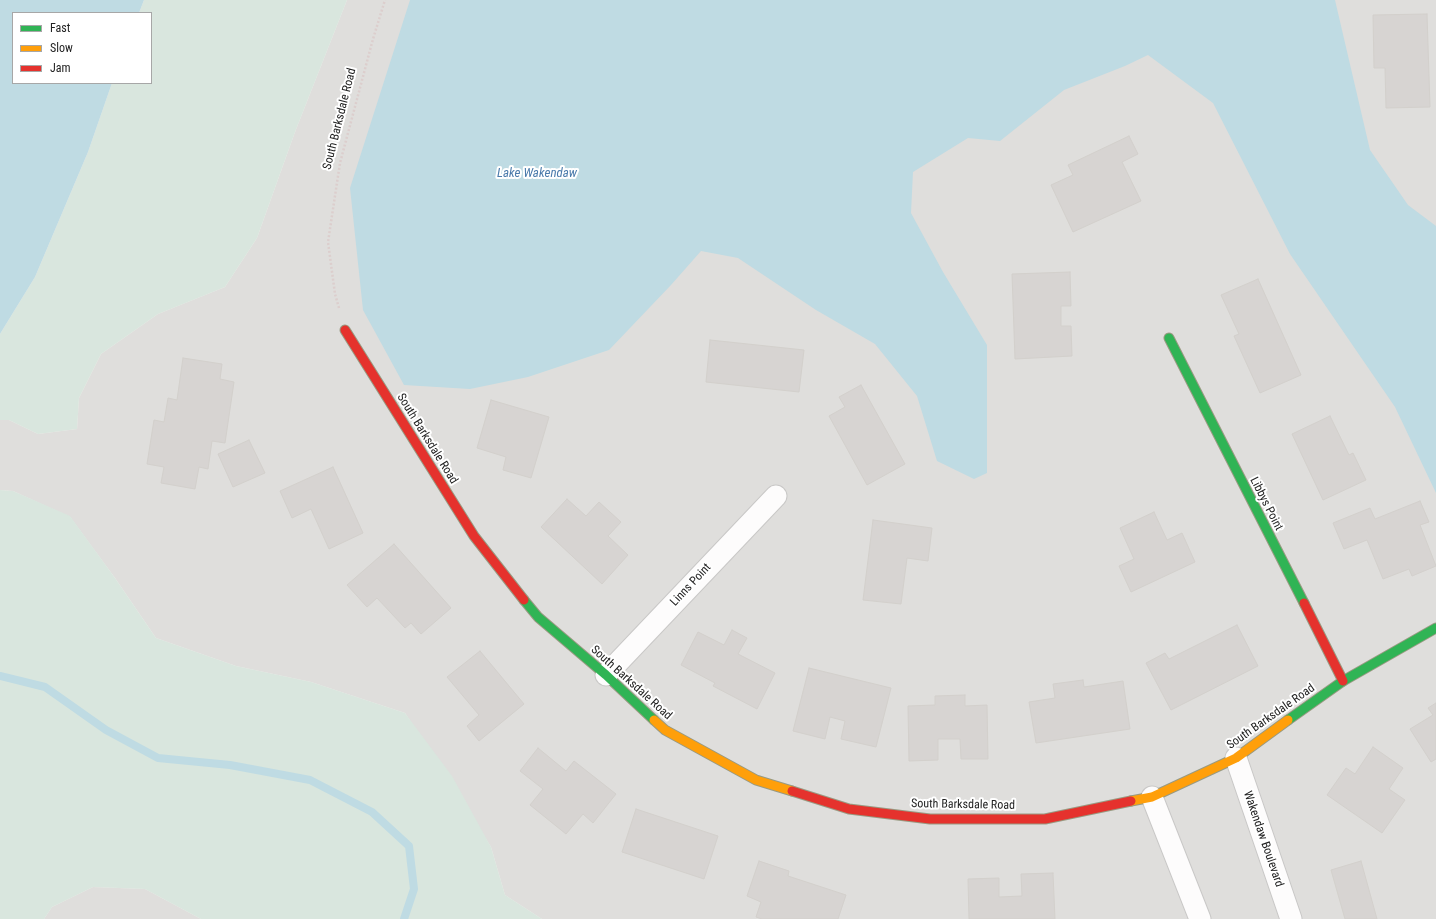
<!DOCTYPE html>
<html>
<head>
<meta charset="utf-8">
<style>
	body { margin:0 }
	#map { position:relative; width:1436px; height:919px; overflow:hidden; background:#f0eeeb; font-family:"Roboto Condensed",sans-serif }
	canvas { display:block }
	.legend { position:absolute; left:12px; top:12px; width:140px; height:72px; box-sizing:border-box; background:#fff; border:1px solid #a7a7a7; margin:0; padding:5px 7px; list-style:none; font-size:12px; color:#222 }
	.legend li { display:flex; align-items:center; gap:8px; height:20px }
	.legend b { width:20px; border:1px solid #a7a7a7 }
</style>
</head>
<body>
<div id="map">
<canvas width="1436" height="919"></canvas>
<ul class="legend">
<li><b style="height:5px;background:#30b455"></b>Fast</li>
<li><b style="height:5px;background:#ff9f0a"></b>Slow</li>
<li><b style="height:5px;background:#e5322d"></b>Jam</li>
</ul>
</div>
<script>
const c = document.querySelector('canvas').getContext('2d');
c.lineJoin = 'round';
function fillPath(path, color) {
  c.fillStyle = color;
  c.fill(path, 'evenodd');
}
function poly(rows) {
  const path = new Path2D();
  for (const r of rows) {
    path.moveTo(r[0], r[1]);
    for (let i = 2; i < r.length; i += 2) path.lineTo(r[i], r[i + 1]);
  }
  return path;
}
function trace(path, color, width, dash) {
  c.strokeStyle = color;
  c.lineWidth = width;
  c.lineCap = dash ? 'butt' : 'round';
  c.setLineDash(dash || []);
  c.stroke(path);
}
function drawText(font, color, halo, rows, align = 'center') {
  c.font = font + ' "Roboto Condensed",sans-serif';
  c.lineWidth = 4;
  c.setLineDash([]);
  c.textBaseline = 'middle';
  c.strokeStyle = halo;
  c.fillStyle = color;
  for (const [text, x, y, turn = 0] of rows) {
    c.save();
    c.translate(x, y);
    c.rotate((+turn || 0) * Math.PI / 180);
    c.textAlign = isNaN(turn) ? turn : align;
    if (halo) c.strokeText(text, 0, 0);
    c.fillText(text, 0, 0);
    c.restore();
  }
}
fillPath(poly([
	[347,0,1436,0,1436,919,542,919,505,895,491,847,405,713,311,682,236,666,156,638,115,578,70,517,13,491,0,490,0,420,9,420,38,434,77,429,79,398,101,354,158,314,225,287,257,238,295,132],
	[93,887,145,889,201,919,44,919,52,907]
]), '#dfdedc');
fillPath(poly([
	[144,0,347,0,295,132,257,238,225,287,158,314,101,354,79,398,77,429,38,434,9,420,0,420,0,334,35,277,88,152,112,83,151,83,151,13,139,13],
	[0,490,13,491,70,516,115,578,156,638,236,666,311,682,405,713,452,776,491,847,505,895,542,919,201,919,145,889,93,887,52,907,44,919,0,919]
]), '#d9e6de');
fillPath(poly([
	[0,0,144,0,139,13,13,13,13,83,112,83,88,152,35,277,0,334],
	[410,0,1335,0,1370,150,1408,205,1436,226,1436,493,1395,407,1290,254,1213,103,1148,55,1125,66,1064,90,1000,141,968,138,913,172,911,213,943,272,987,345,987,473,974,479,937,461,917,396,875,344,816,310,738,258,701,251,671,285,609,350,528,377,470,389,404,385,363,310,350,188]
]), '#bfdbe3');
trace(poly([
	[0,676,45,687,106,730,158,758,230,765,310,780,372,812,409,846,414,889,404,919]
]), '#bfdbe3', 8);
const building = poly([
	[1427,14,1430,107,1386,108,1385,68,1374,68,1373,15,1427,14],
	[1129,136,1138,154,1122,162,1141,201,1073,232,1051,185,1073,175,1068,165,1129,136],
	[1070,272,1071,306,1061,306,1061,326,1071,326,1072,356,1015,359,1012,274,1070,272],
	[1258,279,1301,375,1260,393,1234,336,1239,334,1221,295,1258,279],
	[710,340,804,350,799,392,706,382,710,340],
	[183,358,222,364,220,379,234,382,225,443,212,441,208,469,199,467,195,489,161,483,164,467,147,464,154,420,164,422,168,398,177,400,183,358],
	[861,385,905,464,867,485,829,416,845,407,839,397,861,385],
	[491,400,549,417,531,478,503,470,506,457,477,448,491,400],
	[1330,416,1349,455,1353,453,1366,480,1323,500,1292,434,1330,416],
	[249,440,265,473,233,487,218,454,249,440],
	[333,467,363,533,329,549,311,509,292,518,280,491,333,467],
	[567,499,586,516,599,502,621,522,608,536,628,555,602,584,541,527,567,499],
	[1420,501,1429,522,1420,525,1436,566,1412,576,1409,569,1383,579,1367,540,1344,549,1333,523,1370,508,1375,519,1420,501],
	[1154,512,1167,540,1182,533,1195,562,1131,592,1119,566,1134,559,1120,528,1154,512],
	[873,520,932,528,928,561,907,558,901,604,863,600,873,520],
	[394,544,451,608,421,634,411,623,405,628,377,598,367,607,347,585,394,544],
	[1237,625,1258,666,1171,710,1146,663,1165,653,1169,659,1237,625],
	[732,630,747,638,738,654,775,673,757,709,713,686,715,683,681,665,698,632,724,645,732,630],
	[480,651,524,704,479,741,467,726,479,715,447,677,480,651],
	[809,668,891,688,876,747,841,739,845,721,830,717,825,739,793,731,809,668],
	[1083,680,1084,687,1123,681,1130,729,1036,743,1029,702,1055,698,1053,684,1083,680],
	[965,695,965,706,987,705,988,759,961,759,960,739,938,739,938,760,909,761,908,706,935,705,935,696,965,695],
	[1436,703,1436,759,1431,762,1410,729,1433,715,1428,708,1436,703],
	[1373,747,1403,768,1389,789,1405,800,1382,833,1327,795,1346,768,1355,774,1373,747],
	[538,748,566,771,574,761,616,794,593,823,583,814,566,834,530,805,543,789,520,771,538,748],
	[636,809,718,836,704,879,622,852,636,809],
	[759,861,789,871,788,876,846,895,838,919,762,919,756,917,761,902,747,896,759,861],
	[1361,861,1377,919,1345,919,1331,870,1361,861],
	[1053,873,1055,919,969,919,968,879,999,878,999,897,1022,896,1021,874,1053,873]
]);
fillPath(building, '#d7d4d2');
trace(building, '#d3d0cc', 1);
const street = poly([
	[606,675,776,496],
	[1236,758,1291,919],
	[1152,797,1200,919]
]);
const fast = poly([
	[1169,338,1304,603],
	[524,600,538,617,606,675,654,720],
	[1288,720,1343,681,1436,628]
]);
const slow = poly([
	[654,720,665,730,756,780,792,791],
	[1131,801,1152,797,1236,758,1288,720]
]);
const jam = poly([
	[345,330,474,536,524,600],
	[1304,603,1343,681],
	[792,791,849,809,930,819,1045,819,1131,801]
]);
trace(street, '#c9c8c7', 23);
trace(fast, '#999a82', 11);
trace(slow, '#999a82', 11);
trace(jam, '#999a82', 11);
trace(poly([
	[339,308,335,294,328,242,340,163,373,39,385,0]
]), '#dccecd', 2.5, [2, 2]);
trace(street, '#fdfcfc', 21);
trace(fast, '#30b455', 9);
trace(slow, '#ff9f0a', 9);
trace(jam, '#e5322d', 9);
drawText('12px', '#222', '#fff', [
	["South Barksdale Road",340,119,-76],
	["South Barksdale Road",427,439,58],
	["Libbys Point",1266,504,63],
	["Linns Point",691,585,-47],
	["South Barksdale Road",631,683,42],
	["South Barksdale Road",1271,717,-35],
	["South Barksdale Road",963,805,1],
	["Wakendaw Boulevard",1263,839,71]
]);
drawText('italic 13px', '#4a7aab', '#fff', [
	["Lake Wakendaw",537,174]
]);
</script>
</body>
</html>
